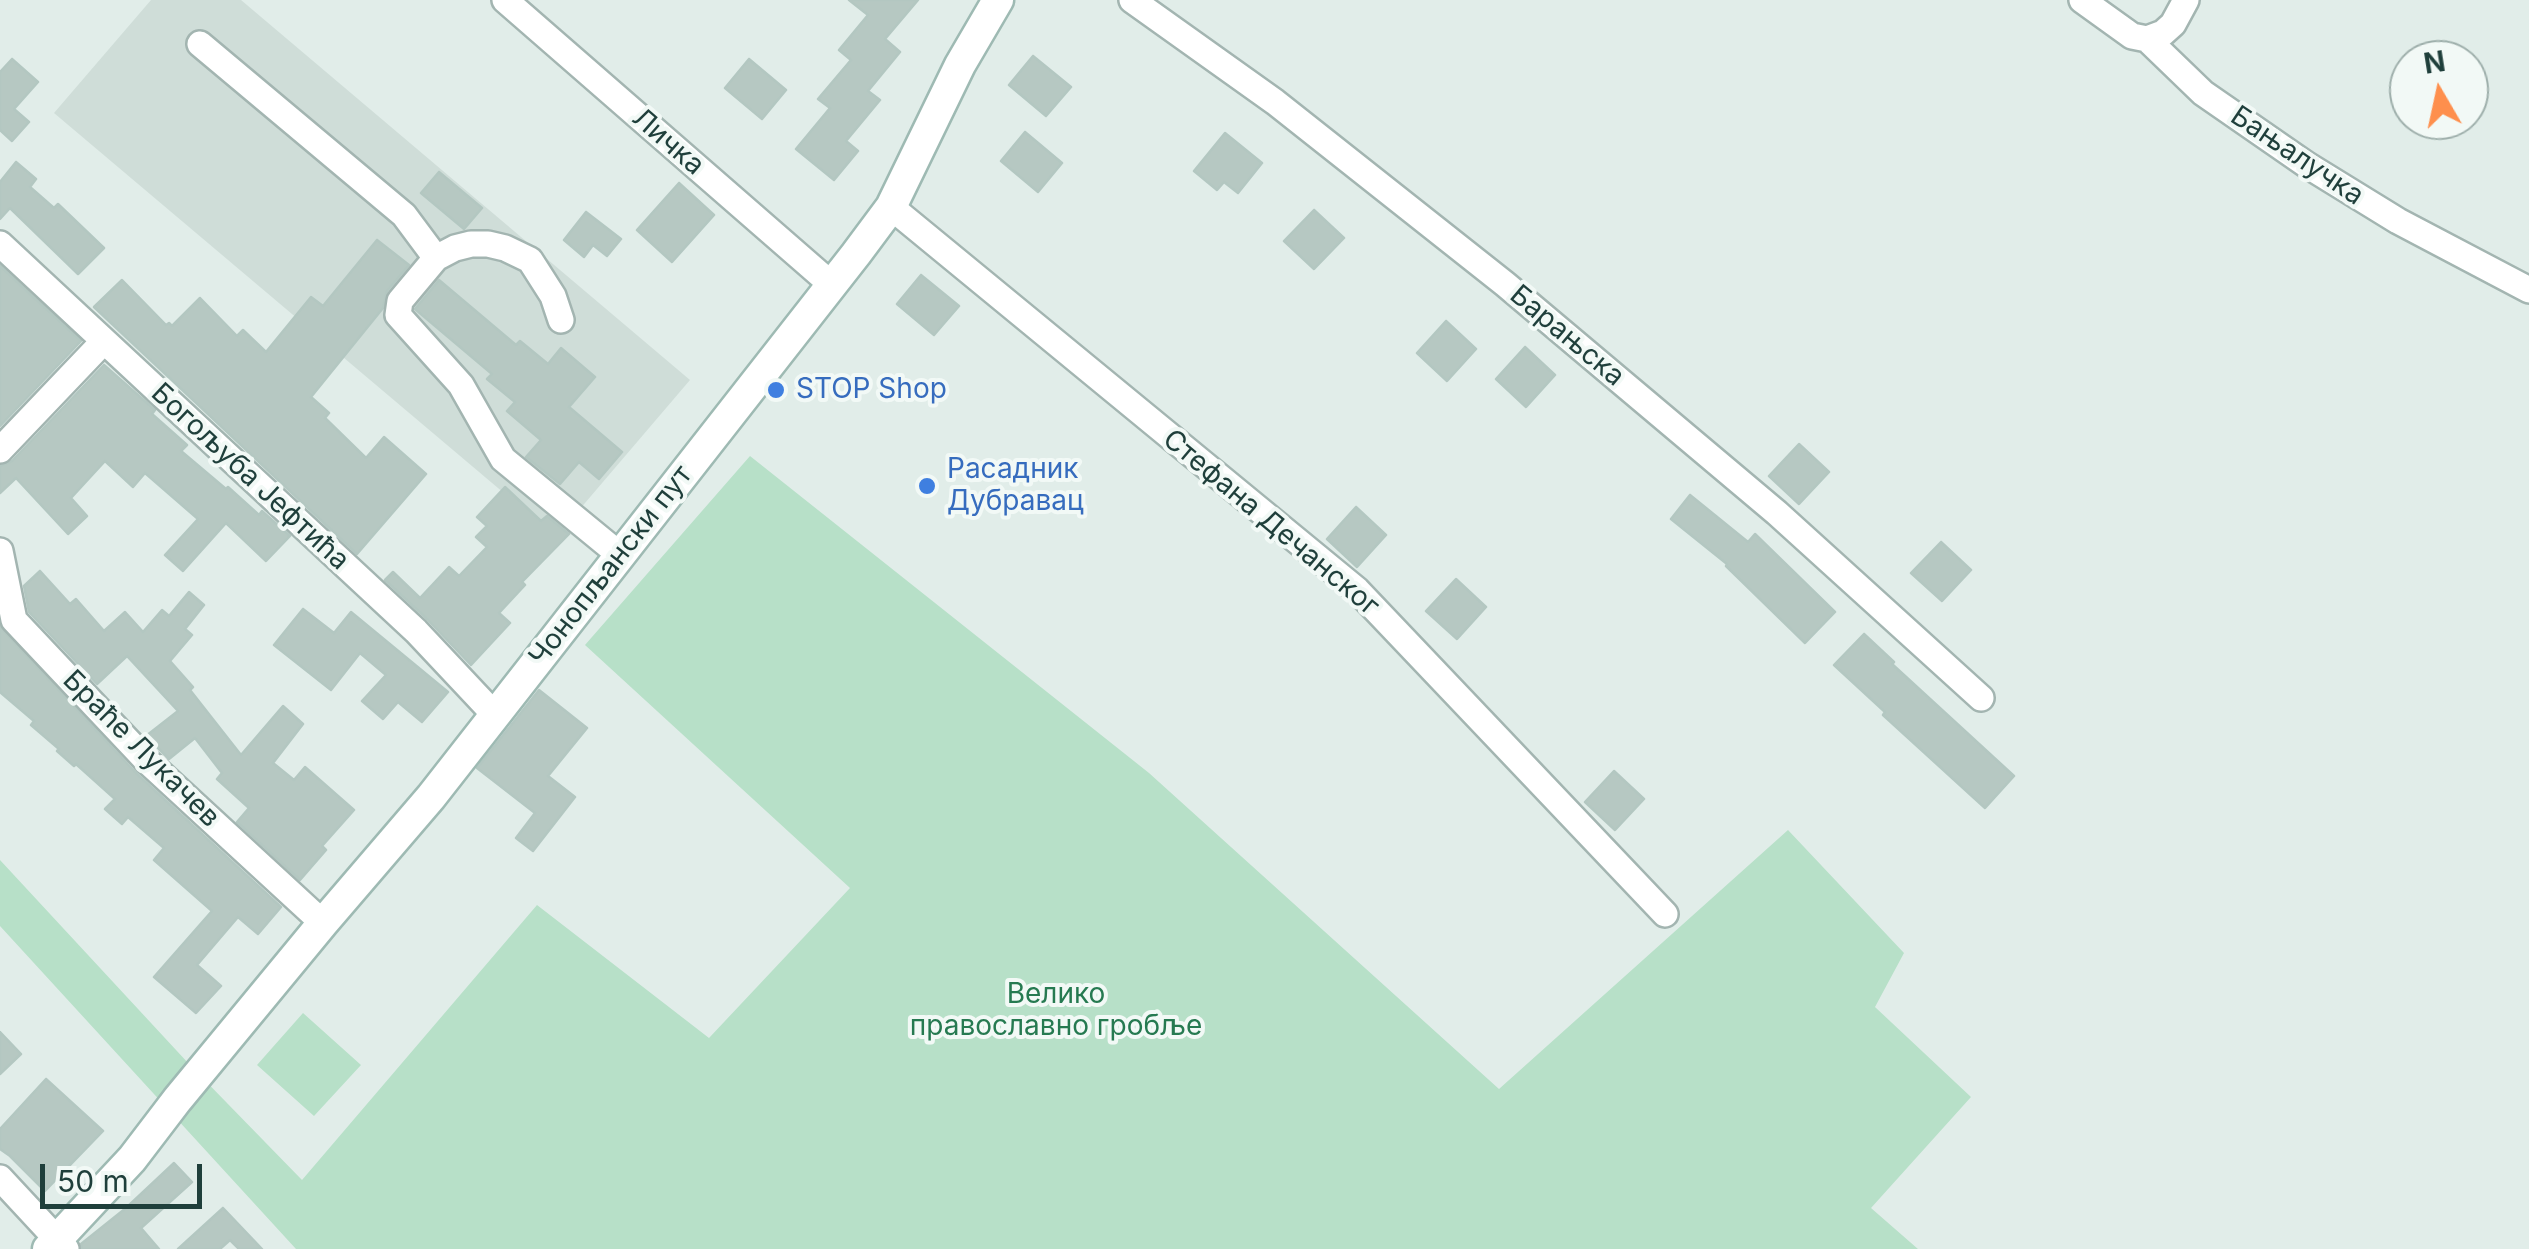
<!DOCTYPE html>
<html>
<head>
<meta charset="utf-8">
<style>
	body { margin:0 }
	#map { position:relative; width:2529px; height:1249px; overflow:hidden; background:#e1ede9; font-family:Inter,sans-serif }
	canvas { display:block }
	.north { position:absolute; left:2389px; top:40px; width:100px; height:100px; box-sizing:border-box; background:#f2f9f6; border:2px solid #9eafab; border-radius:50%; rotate:351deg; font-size:28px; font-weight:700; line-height:40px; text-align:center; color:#1f3f3b }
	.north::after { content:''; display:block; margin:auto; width:35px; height:45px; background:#fe8f4d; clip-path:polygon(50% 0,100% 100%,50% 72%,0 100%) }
	.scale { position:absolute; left:40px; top:1164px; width:162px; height:45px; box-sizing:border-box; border:5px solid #1f3f3b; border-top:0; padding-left:12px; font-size:30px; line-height:35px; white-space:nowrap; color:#1f3f3b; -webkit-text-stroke:8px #f2f9f6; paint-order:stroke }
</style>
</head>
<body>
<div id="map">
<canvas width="2529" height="1249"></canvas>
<div class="north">N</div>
<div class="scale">50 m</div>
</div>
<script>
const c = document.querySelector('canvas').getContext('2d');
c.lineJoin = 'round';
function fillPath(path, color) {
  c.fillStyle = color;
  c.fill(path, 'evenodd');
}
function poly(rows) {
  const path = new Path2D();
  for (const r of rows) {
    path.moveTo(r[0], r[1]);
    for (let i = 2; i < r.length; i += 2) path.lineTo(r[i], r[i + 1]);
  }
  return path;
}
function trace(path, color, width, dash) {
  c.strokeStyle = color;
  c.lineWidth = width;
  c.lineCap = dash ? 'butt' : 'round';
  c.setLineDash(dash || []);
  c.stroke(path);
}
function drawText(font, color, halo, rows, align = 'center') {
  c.font = font + ' Inter,sans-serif';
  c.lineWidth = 8;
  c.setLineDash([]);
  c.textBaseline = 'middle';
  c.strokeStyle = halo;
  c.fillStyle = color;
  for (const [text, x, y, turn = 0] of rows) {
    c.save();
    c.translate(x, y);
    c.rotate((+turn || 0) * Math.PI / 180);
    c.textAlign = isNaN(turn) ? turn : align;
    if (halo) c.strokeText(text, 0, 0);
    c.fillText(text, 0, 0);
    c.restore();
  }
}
fillPath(poly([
	[151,0,241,0,690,380,556,537,54,113]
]), '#cfddd8');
fillPath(poly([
	[750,456,1149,773,1499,1089,1788,830,1904,953,1875,1007,1971,1097,1871,1208,1918,1249,296,1249,0,926,0,860,189,1064,302,1180,537,905,709,1038,850,888,585,645],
	[303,1013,361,1065,314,1116,257,1065]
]), '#b7e0c8');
const building = poly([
	[849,0,918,0,885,39,900,52,868,91,880,100,846,141,858,151,834,180,796,149,830,108,818,99,851,60,839,50,868,15,849,0],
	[1033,56,1071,87,1046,116,1009,85,1033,56],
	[12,59,38,82,14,109,29,122,12,141,0,130,0,72,12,59],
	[749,59,786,90,762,119,725,88,749,59],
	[1025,132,1062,163,1038,192,1001,161,1025,132],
	[1225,133,1262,163,1238,193,1224,182,1217,190,1194,171,1225,133],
	[16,162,36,179,30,187,54,208,58,204,104,248,78,274,10,208,0,219,0,182,16,162],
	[439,172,482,208,464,229,421,193,439,172],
	[679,183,714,215,672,262,637,230,679,183],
	[1314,210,1344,238,1314,269,1284,241,1314,210],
	[586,212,621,239,607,256,593,245,584,257,564,240,586,212],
	[377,240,409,265,387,291,383,308,311,397,329,413,325,418,366,458,384,437,426,474,357,554,94,307,122,280,166,325,169,323,172,326,200,298,237,336,243,330,266,352,311,297,323,306,377,240],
	[0,266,81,341,0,426,0,266],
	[921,275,959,306,934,335,897,304,921,275],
	[439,280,516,345,520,341,548,364,561,348,595,377,569,407,622,452,599,479,579,462,560,484,526,457,541,440,507,411,515,402,487,379,492,374,415,309,439,280],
	[1446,321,1476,349,1447,381,1417,353,1446,321],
	[1525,347,1555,375,1526,407,1496,379,1525,347],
	[104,365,155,410,152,414,187,445,181,451,226,489,228,487,259,515,262,511,290,536,266,561,226,523,183,571,165,555,198,519,145,473,133,487,105,461,71,498,87,516,68,534,16,478,0,493,0,466,12,461,104,365],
	[1799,444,1829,472,1799,504,1769,476,1799,444],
	[505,487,541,521,547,516,569,534,522,582,525,585,499,613,510,623,471,665,427,619,385,580,393,572,420,598,449,567,459,576,487,547,476,537,487,526,477,517,505,487],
	[1690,495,1748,542,1755,534,1835,612,1805,643,1726,566,1727,564,1671,519,1690,495],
	[1356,507,1386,535,1357,567,1327,539,1356,507],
	[1941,542,1971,570,1942,601,1911,573,1941,542],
	[40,571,70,604,76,599,104,631,125,612,143,632,162,610,169,616,189,592,204,605,185,629,192,635,170,661,193,687,190,690,241,755,283,706,303,724,273,763,294,780,305,767,354,810,322,846,326,850,300,880,237,822,249,808,217,779,222,773,195,738,169,759,146,736,178,711,127,656,97,684,29,612,24,586,40,571],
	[1456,579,1486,607,1457,639,1426,611,1456,579],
	[303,609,334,633,351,612,448,692,422,722,398,702,383,719,362,701,386,675,360,653,331,690,274,645,303,609],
	[0,627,136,773,281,907,258,934,238,917,197,965,221,986,196,1013,154,977,212,911,154,860,164,848,128,817,122,824,105,809,115,799,76,764,74,766,57,751,59,749,31,725,34,721,0,692,0,627],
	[1864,634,1894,662,1892,664,2014,776,1985,808,1883,715,1885,712,1834,665,1864,634],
	[539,690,587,728,548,776,575,797,533,851,516,838,535,813,477,768,539,690],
	[1614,771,1644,799,1615,830,1585,802,1614,771],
	[0,1032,21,1054,0,1074,0,1032],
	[46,1079,103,1131,45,1191,10,1156,0,1149,0,1129,46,1079],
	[174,1163,192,1182,141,1228,159,1249,82,1249,81,1244,126,1208,174,1163],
	[223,1208,262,1249,239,1249,230,1240,220,1249,178,1249,223,1208]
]);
fillPath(building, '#b6c8c2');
trace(building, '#b3c7c1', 2.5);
const street = poly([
	[505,0,831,284],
	[1132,0,1275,102,1505,284,1777,513,1981,698],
	[2082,0,2132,36,2147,39,2203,93,2307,165,2398,221,2529,290],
	[2147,39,2163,33,2173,24,2186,0],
	[200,44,404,215,436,258],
	[891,207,1357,590,1665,914],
	[0,244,416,631,494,714],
	[561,320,553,296,530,260,505,248,488,244,471,244,455,248,436,258,400,301,398,315,461,385,503,459,620,555],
	[0,450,104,341],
	[0,551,14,620,147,761,323,923],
	[0,1178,66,1249]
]);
const secondary = poly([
	[48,1249,132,1159,177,1100,323,923,431,797,856,254,891,207,960,65,998,0]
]);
trace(street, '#a3b5b1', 30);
trace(secondary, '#9ebab3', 35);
trace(street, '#fff', 25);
trace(secondary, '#fff', 30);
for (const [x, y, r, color] of [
	[776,390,10,"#3f7fe0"],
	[927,486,10,"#3f7fe0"]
]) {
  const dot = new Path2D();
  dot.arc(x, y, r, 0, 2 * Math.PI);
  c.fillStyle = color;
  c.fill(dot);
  trace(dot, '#f2f9f6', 4);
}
drawText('28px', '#1f3f3b', '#f2f9f6', [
	["Личка",668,142,41],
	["Бањалучка",2297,156,34],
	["Барањска",1567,336,40],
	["Богољуба Јефтића",250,477,43],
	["Стефана Дечанског",1271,523,40],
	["Чонопљански пут",611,566,-52],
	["Браће Лукачев",141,749,45]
]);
drawText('28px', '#366cbe', '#f2f9f6', [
	["STOP Shop",796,390],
	["Расадник",947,470],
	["Дубравац",947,502]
], 'left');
drawText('28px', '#267a51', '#f2f9f6', [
	["Велико",1056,995],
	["православно гробље",1056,1027]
]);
</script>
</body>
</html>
